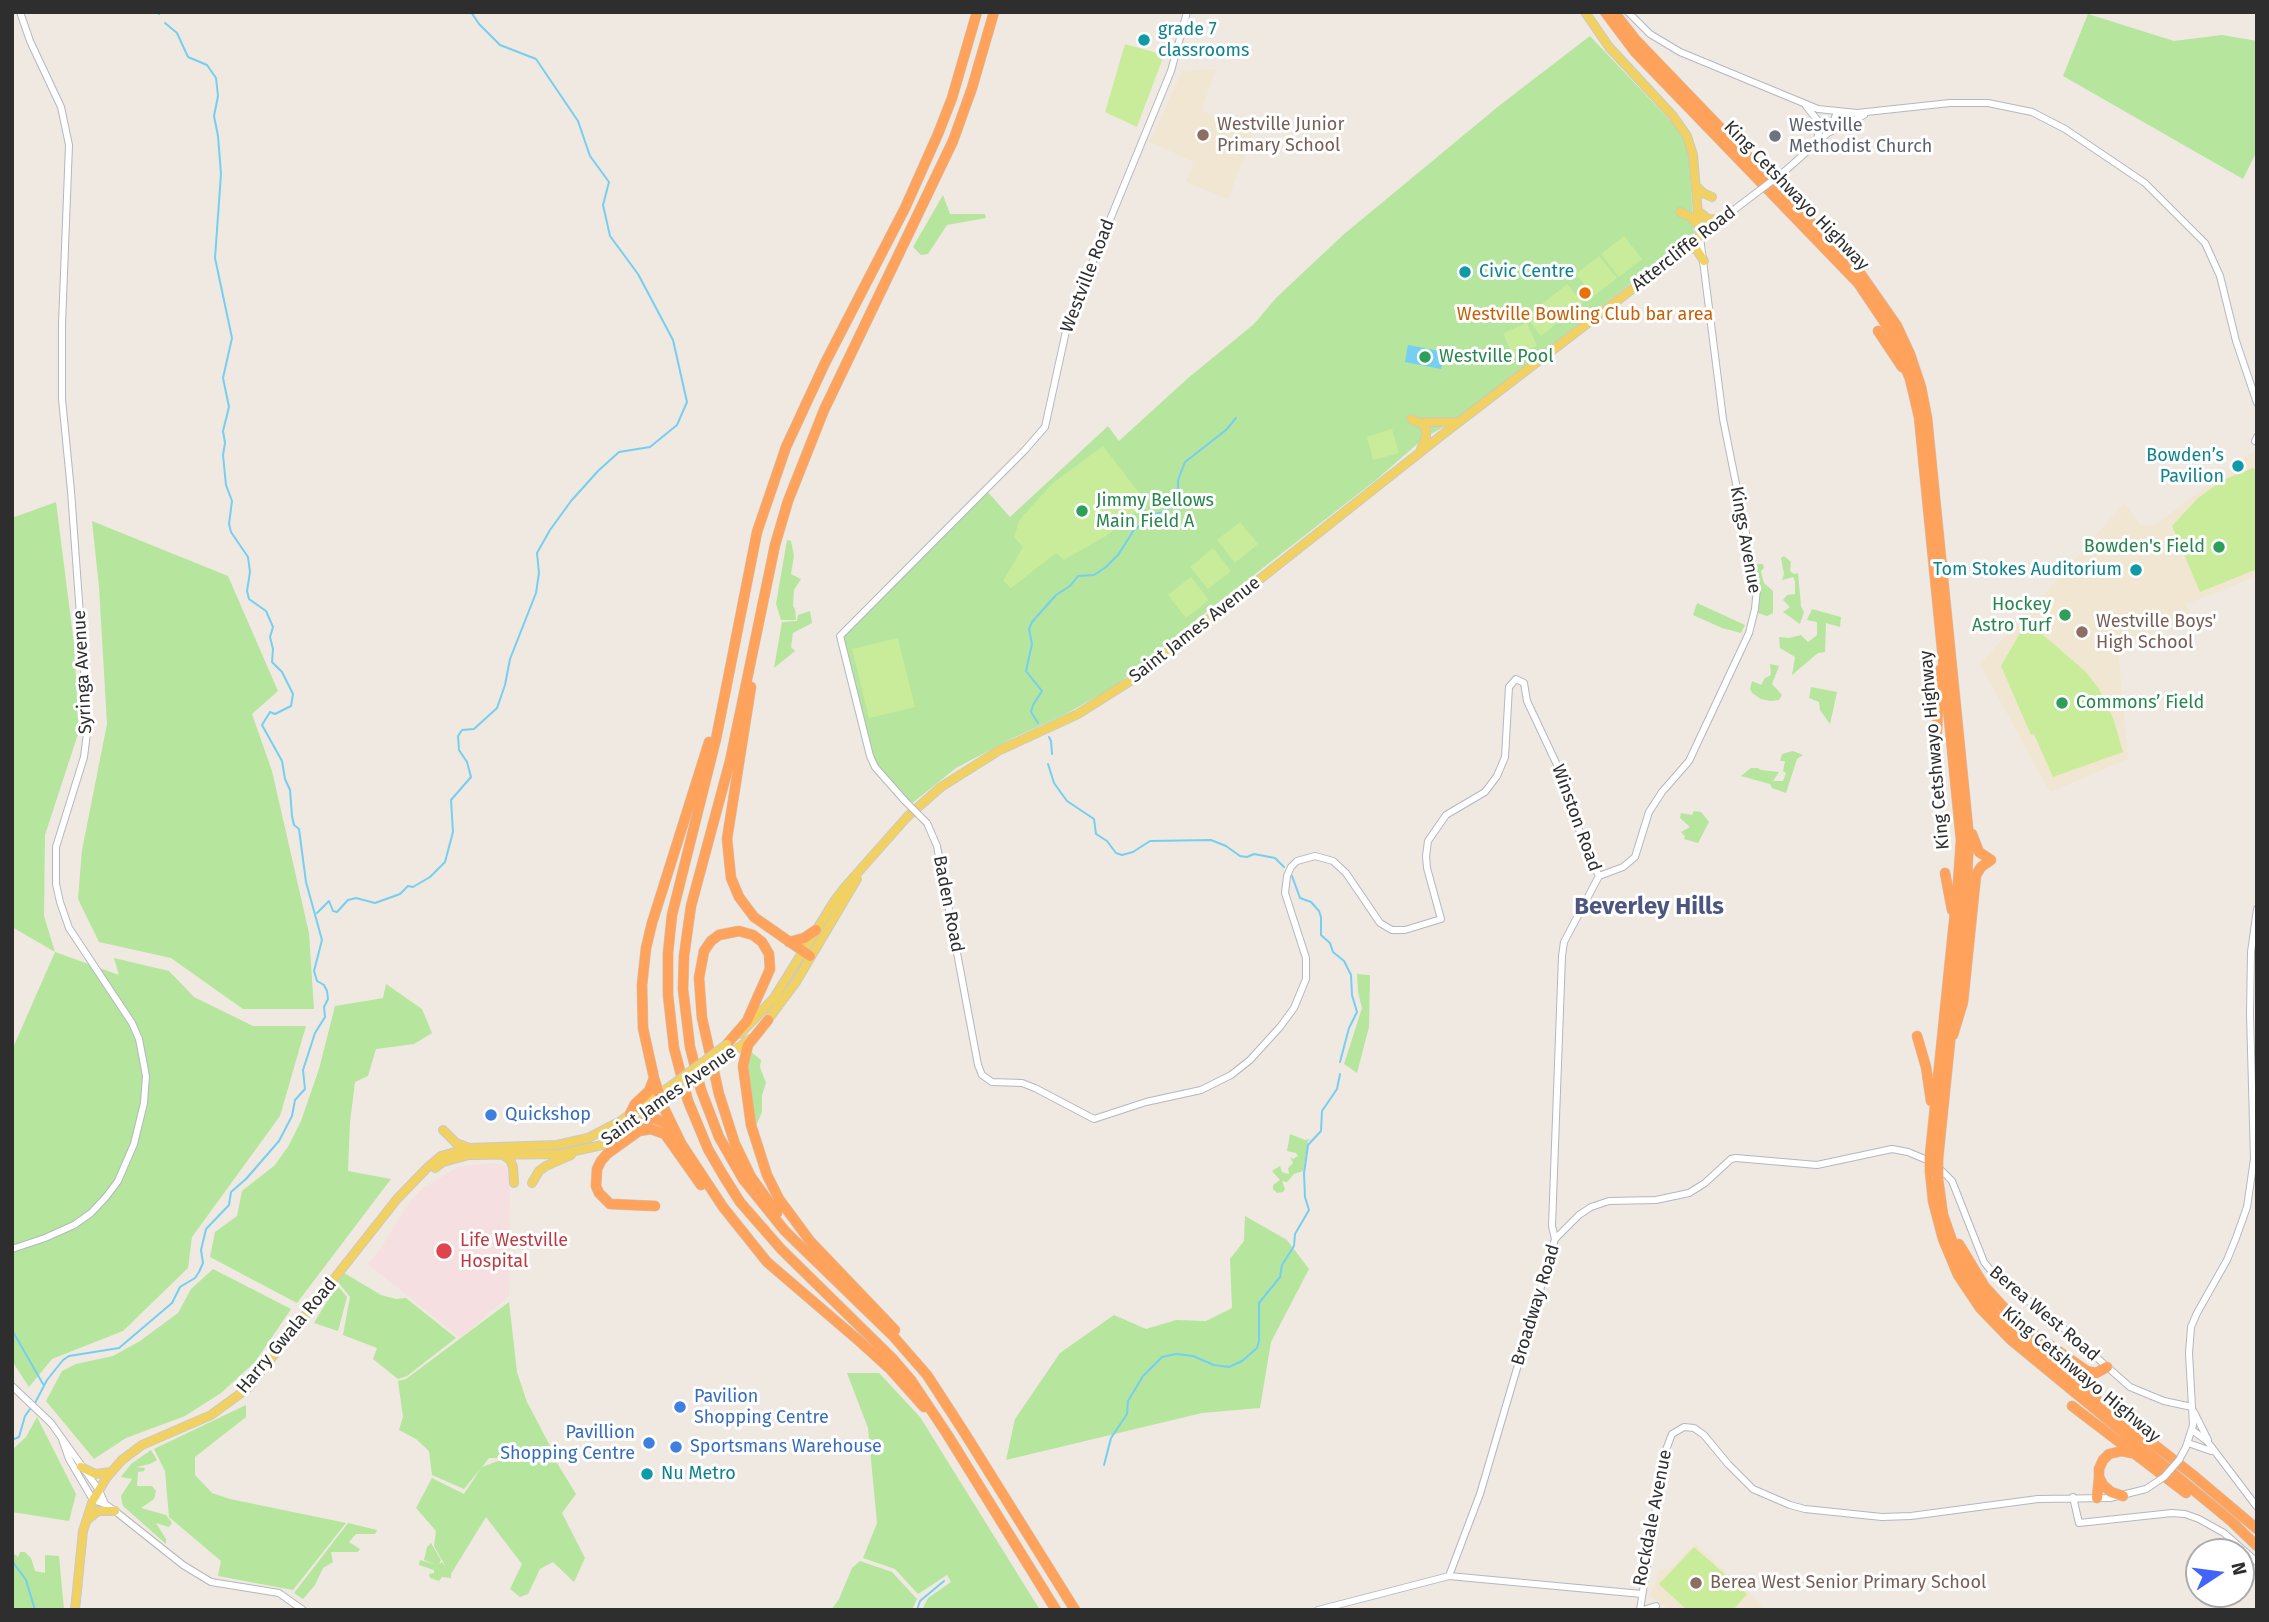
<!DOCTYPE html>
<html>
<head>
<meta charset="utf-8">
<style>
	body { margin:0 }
	#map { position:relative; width:2269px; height:1622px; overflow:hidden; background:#efe9e1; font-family:"Fira Sans",sans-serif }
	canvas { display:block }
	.frame { position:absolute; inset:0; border:14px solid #2e2e2e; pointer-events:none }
	.north { position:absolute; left:2185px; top:1538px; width:70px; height:70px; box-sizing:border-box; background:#fff; border:2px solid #ababab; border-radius:50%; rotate:77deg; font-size:19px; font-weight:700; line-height:28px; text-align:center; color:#2e2e2e }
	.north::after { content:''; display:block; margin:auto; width:24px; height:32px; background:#4264fb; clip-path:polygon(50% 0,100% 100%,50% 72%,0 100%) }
</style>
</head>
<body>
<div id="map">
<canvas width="2269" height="1622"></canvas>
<div class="frame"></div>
<div class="north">N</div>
</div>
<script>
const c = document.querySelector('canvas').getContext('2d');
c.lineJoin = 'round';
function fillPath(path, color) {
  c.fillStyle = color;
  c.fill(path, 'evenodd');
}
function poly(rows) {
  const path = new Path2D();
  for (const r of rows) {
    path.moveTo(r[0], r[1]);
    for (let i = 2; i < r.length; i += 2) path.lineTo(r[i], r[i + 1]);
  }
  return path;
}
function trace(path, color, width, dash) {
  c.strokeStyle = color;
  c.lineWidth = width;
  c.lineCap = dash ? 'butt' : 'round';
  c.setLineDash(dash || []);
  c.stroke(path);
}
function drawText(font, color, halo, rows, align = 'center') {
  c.font = font + ' "Fira Sans",sans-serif';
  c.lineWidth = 6;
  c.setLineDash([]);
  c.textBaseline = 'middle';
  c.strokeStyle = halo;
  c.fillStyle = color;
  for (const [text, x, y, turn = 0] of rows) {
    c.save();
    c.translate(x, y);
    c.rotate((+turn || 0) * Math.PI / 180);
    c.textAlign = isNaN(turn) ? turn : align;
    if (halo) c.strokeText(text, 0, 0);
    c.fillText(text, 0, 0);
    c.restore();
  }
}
fillPath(poly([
	[1216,69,1201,111,1254,131,1228,199,1186,182,1194,162,1146,140,1152,138,1182,71],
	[2257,450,2257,576,2186,604,2190,615,2118,648,2128,759,2050,792,1980,664,2043,596,2124,503,2140,525,2154,526,2245,457],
	[1695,1544,1767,1610,1670,1610,1650,1595,1659,1570,1672,1568]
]), '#f0e6d1');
fillPath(poly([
	[491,1163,503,1165,510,1173,509,1296,460,1338,368,1264,381,1248,407,1206,422,1189,458,1167]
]), '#f5dfe0');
fillPath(poly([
	[2088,14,2174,41,2222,35,2257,41,2257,151,2243,179,2063,76],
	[1590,36,1682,133,1688,147,1694,234,1460,417,1423,439,1376,480,1191,624,1115,686,1066,714,1013,738,956,768,910,805,876,767,840,636,987,491,1010,517,1108,426,1119,441,1187,379,1254,324,1276,298,1343,235,1500,105],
	[943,195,950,214,985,214,986,218,947,225,928,254,921,255,913,247],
	[56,502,74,644,79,731,45,835,44,916,55,952,119,975,114,958,169,971,194,997,253,1026,306,1026,280,1116,192,1237,188,1268,123,1331,52,1359,29,1387,12,1361,12,1050,55,952,12,927,12,518],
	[92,521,228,576,278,691,252,714,272,771,309,933,314,1009,243,1009,171,958,99,942,78,899,82,850,107,724,99,587],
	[787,540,791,541,794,556,791,574,801,579,794,590,793,606,795,609,796,620,781,620,776,604],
	[1784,556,1791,562,1790,571,1794,574,1798,573,1801,606,1804,612,1800,624,1783,612,1790,607,1783,600,1787,595,1795,594,1795,581,1793,577,1782,580,1784,574,1781,558],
	[1755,564,1763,564,1764,568,1761,571,1764,583,1773,591,1773,613,1767,616,1758,613],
	[1697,603,1745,625,1741,633,1722,628,1693,615],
	[1812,609,1841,617,1840,627,1826,623,1825,652,1818,653,1792,675,1795,657,1780,648,1779,637,1789,638,1801,635,1808,642,1817,635,1817,622,1807,620],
	[810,611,812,623,793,633,791,647,795,651,774,668,782,622,797,621,798,615],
	[1770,664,1779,666,1772,684,1782,695,1779,700,1771,701,1761,699,1752,693,1750,689,1752,681,1761,685,1765,678,1771,675],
	[1811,687,1837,692,1830,724,1820,710,1819,702,1809,698],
	[1793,751,1803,755,1797,759,1786,793,1772,788,1770,784,1741,776,1751,768,1758,768,1761,770,1779,772,1773,781,1783,781,1786,773,1783,771,1785,761,1780,761,1782,754],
	[1694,811,1701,812,1709,822,1698,843,1684,839,1685,836,1681,832,1690,827,1680,818,1681,813,1692,815],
	[1357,974,1370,975,1369,1027,1357,1073,1344,1064,1362,1008,1358,992],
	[386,984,422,1009,432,1033,414,1044,376,1049,368,1076,355,1082,350,1122,348,1171,391,1179,297,1303,210,1257,215,1232,237,1216,242,1191,275,1165,289,1145,301,1121,319,1069,335,1006,383,998],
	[750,1051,761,1060,760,1067,766,1083,762,1095,762,1112,756,1126,747,1065],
	[1290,1134,1305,1140,1311,1139,1308,1141,1303,1171,1294,1174,1287,1182,1282,1181,1285,1189,1283,1192,1277,1193,1273,1189,1273,1185,1280,1180,1272,1171,1280,1166,1282,1172,1289,1174,1288,1168,1293,1163,1290,1157,1293,1159,1298,1156,1296,1153,1287,1151],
	[1245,1216,1287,1240,1309,1269,1271,1342,1260,1408,1202,1413,1006,1460,1015,1419,1060,1353,1114,1315,1146,1329,1176,1320,1206,1321,1232,1308,1230,1259,1244,1241],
	[213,1269,291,1309,255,1362,221,1393,185,1416,126,1438,94,1459,46,1401,62,1371,76,1364,113,1356,140,1341,178,1313,191,1289],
	[344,1273,381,1295,396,1299,406,1298,456,1338,407,1376,398,1379,373,1359,377,1348,343,1335,350,1297,338,1282],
	[337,1285,347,1297,338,1331,314,1323],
	[509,1302,517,1372,527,1402,557,1459,489,1458,482,1467,498,1461,557,1463,576,1494,562,1513,585,1558,574,1582,553,1562,540,1569,528,1594,520,1597,510,1589,522,1564,486,1517,451,1574,451,1578,442,1577,439,1581,430,1578,429,1574,434,1573,434,1570,419,1565,420,1560,437,1565,424,1560,427,1547,431,1543,441,1560,439,1564,442,1562,446,1567,434,1546,436,1531,416,1508,432,1478,464,1494,481,1468,464,1489,432,1475,429,1451,416,1439,399,1430,403,1417,398,1381,406,1379],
	[847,1373,879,1373,920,1417,1040,1610,922,1610,928,1598,951,1582,947,1575,918,1594,895,1569,863,1558,877,1523,868,1428],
	[246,1405,246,1417,195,1457,195,1475,212,1493,230,1499,346,1523,293,1590,218,1576,221,1561,169,1517,165,1471,154,1449],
	[37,1417,76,1494,69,1521,12,1512,12,1454,15,1447,26,1437],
	[151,1450,157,1460,150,1464,136,1467,145,1468,144,1471,138,1472,137,1486,152,1486,156,1491,154,1499,141,1508,166,1515,172,1523,169,1527,156,1523,166,1539,166,1544,123,1506,121,1496,132,1479,121,1477,131,1464],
	[348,1523,377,1530,375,1534,356,1534,349,1542,360,1549,358,1552,331,1552,333,1562,323,1568,315,1585,303,1599,294,1593],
	[12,1552,18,1557,20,1552,25,1552,31,1558,35,1571,45,1573,45,1555,59,1556,64,1610,12,1610],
	[860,1561,892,1572,917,1599,912,1610,831,1610,839,1599,852,1568]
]), '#b6e59e');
fillPath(poly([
	[1125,44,1164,55,1137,127,1105,112],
	[1624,236,1642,259,1619,277,1601,254],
	[1599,256,1617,278,1594,296,1576,274],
	[1567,284,1583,303,1541,336,1526,317],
	[1527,323,1537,346,1513,356,1503,333],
	[1392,429,1399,453,1373,460,1367,437],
	[1103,446,1147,503,1106,536,1064,560,1056,553,1011,588,1003,581,1023,547,1014,537,1020,519,1053,483],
	[2253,468,2257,470,2257,569,2200,592,2172,526,2198,498,2223,480],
	[1240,522,1258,544,1235,563,1217,540],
	[1213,548,1231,571,1208,589,1190,567],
	[1191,577,1209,600,1186,618,1168,595],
	[2027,621,2086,672,2099,689,2113,718,2123,752,2053,777,2034,734,2031,735,2001,666],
	[898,638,915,707,869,718,852,649],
	[1694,1547,1747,1594,1733,1610,1687,1610,1659,1584]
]), '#c9ec9a');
fillPath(poly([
	[1408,345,1445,352,1441,369,1405,362]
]), '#75cff0');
trace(poly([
	[157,12,159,14],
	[1038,723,1031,712,1033,705,1042,691,1026,671,1032,644,1029,629,1032,622,1056,595,1070,586,1078,576,1094,575,1106,567,1118,555,1134,530,1155,514,1167,511,1178,496,1178,480,1185,462,1226,430,1236,418],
	[1049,737,1051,741,1052,754],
	[1048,764,1054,783,1067,801,1094,819,1096,834,1107,841,1116,853,1122,855,1133,852,1150,841,1211,840,1226,846,1240,856,1247,857,1254,854,1275,858,1284,867],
	[1292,876,1300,898,1311,902,1319,911,1321,917,1321,935,1330,943,1333,952,1344,961,1351,975,1352,995,1357,1012,1349,1028,1340,1062],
	[317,913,329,901,333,911,337,912,348,900,356,898,375,903,400,894,408,886,413,887,430,877,445,862,453,832,451,800,471,777,467,762,459,750,458,736,462,730,474,729,497,708,505,685,510,659,536,593,539,573,537,553,550,530,571,501,598,471,619,452,650,447,677,425,687,402,673,340,638,274,610,236,603,205,609,182,590,156,578,121,536,59,500,45,479,24,471,12],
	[12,1330,43,1384],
	[34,1405,47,1380,63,1360,69,1356,119,1348,172,1303,180,1287,195,1278,199,1272,203,1263,201,1250,206,1229,229,1205,231,1192,246,1179,279,1141,292,1116,295,1100,305,1089,303,1070,315,1033,325,1017,324,1007,328,999,327,991,324,985,317,981,314,971,322,940,306,882,299,829,294,825,292,816,290,790,285,779,282,761,262,725,270,712,275,714,291,706,293,694,282,672,272,662,273,649,270,637,273,627,266,611,249,599,247,591,250,572,248,557,231,532,229,524,232,501,226,485,223,455,225,443,223,431,229,407,223,378,232,338,215,258,221,174,218,136,214,116,218,96,216,78,207,65,188,57,177,33,165,23],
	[12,1440,19,1437,25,1416,30,1409],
	[1104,1465,1111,1438,1127,1414,1128,1401,1143,1376,1162,1357,1176,1354,1193,1356,1214,1365,1229,1367,1242,1361,1257,1348,1259,1341,1259,1303,1280,1277,1282,1265,1294,1246,1295,1234,1309,1210,1305,1197,1304,1173,1308,1145,1321,1131,1322,1111,1337,1089,1340,1074],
	[12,1561,26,1580,35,1610],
	[917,1610,920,1601,944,1581]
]), '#75cff0', 2);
const minor = poly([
	[1628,12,1650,34,1680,52,1818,109,1857,113,1950,103,1988,103,2032,112,2065,129,2145,183,2205,243,2220,276,2236,341,2257,403],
	[1806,106,1819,122,1820,129,1816,142],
	[1830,132,1864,115],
	[1785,171,1829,132,1837,112],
	[2255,441,2257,437],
	[905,801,875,767,870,756,840,636,1025,450,1045,427,1068,322,1171,71,1187,12],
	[927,823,937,846,978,1065,982,1075,992,1082,1022,1083,1035,1088,1094,1119,1146,1102,1201,1090,1231,1075,1250,1060,1280,1027,1294,1008,1306,979,1306,958,1285,893,1287,876,1291,867,1297,861,1315,856,1333,861,1346,873,1380,923,1392,930,1405,930,1441,919,1427,868,1426,856,1428,841,1446,815,1485,792,1497,776,1505,757,1509,687,1516,679,1524,683,1527,701,1558,767,1586,850,1599,876],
	[1599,876,1623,867,1635,857,1649,812,1662,792,1689,761,1749,633,1755,609,1757,588,1723,419,1700,237,1735,209],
	[1555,1239,1552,1226,1562,956,1564,942,1599,876],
	[12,1249,45,1238,74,1225,91,1213,106,1197,118,1181,134,1144,144,1103,146,1076,139,1039,132,1023,69,928,60,902,56,884,56,847,84,757,88,725,71,491,62,399,62,324,69,145,61,107,30,41,20,12],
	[12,1386,51,1423,99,1490,105,1504],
	[2194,1412,2208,1440],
	[2192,1430,2207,1441,2257,1507],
	[62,1439,69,1459,93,1500,105,1504,115,1511,183,1565,211,1582,279,1593,303,1610],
	[2188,1443,2211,1451],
	[2186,1447,2193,1425,2189,1353,2191,1327,2197,1313,2227,1260,2236,1238,2247,1207,2254,1159,2250,1014,2251,952,2257,909],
	[2073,1497,2079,1523,2172,1513,2185,1514,2199,1519,2224,1533,2257,1562],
	[1449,1576,1480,1494,1555,1239,1579,1215,1591,1207,1609,1201,1656,1200,1689,1193,1705,1183,1731,1159,1736,1158,1817,1165,1892,1149,1908,1152,1934,1163,1952,1181,1984,1262,1996,1277,2053,1319,2130,1387,2164,1401,2192,1407],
	[1318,1610,1449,1576,1642,1594],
	[1640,1610,1664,1455,1672,1434,1684,1427,1694,1428,1704,1435,1728,1464,1753,1489,1790,1505,1805,1509,1882,1517,1911,1516,2038,1499,2110,1498,2146,1489],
	[1643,1610,1656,1606]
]);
const major = poly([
	[1696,186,1703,193,1712,197],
	[1698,211,1708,219,1721,220],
	[1680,212,1691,217,1698,225],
	[1687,247,1697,250,1704,261],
	[1411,419,1422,424,1426,429,1426,437,1421,449],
	[1425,422,1457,422],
	[764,1025,796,982,857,879],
	[740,1034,774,998,835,900,845,887,907,817,941,787,998,751,1078,714,1135,678,1442,435,1700,237,1693,155,1687,136,1673,116,1609,47,1585,12],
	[727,1056,750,1039],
	[443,1130,456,1143,469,1148],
	[503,1155,510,1160,513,1167,514,1183],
	[435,1168,443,1162,469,1155,561,1154,602,1145,612,1141,675,1095],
	[532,1183,539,1171,546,1166,571,1155],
	[81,1467,95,1474,111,1472],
	[86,1521,98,1511,115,1511],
	[75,1610,83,1531,93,1500,107,1477,122,1460,142,1445,211,1415,248,1388,397,1199,428,1167,441,1156,469,1148,557,1145,588,1138,619,1122,672,1085]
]);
const highway = poly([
	[977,12,952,98,938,134,905,208,825,363,786,447,757,532,716,739,672,915,668,953,668,995,674,1048,688,1101,708,1149,723,1175,740,1202,781,1249,893,1359,911,1380,947,1434,1056,1610],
	[994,12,972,88,953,141,824,410,788,501,775,545,730,761,691,906,684,956,683,989,690,1047,701,1090,719,1137,743,1179,785,1231,893,1336,927,1375,964,1432,1075,1610],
	[1605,12,1635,52,1858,283,1891,332,1910,379,1919,417,1961,840,1958,883,1930,1155],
	[1614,12,1635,39,1860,273,1897,326,1910,354,1921,387,1927,418,1969,838,1967,876,1938,1159],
	[1878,331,1902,367],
	[751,687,727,839,731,878,739,897,754,917,810,956],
	[1935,768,1940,670],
	[1972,834,1979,852,1991,860],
	[1945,873,1952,910],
	[789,942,804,938,816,930],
	[768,1020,748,1045,743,1066,751,1125,767,1175,779,1199,810,1241,895,1330],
	[1953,1035,1963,1002,1976,875,1981,867,1991,860],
	[1917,1036,1926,1067,1931,1101],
	[727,1044,747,1021,770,969,769,954,762,942,753,935,739,931,719,935,711,941,704,951,699,978,702,1018,719,1094,735,1144,751,1177,777,1213],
	[630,1114,635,1104,649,1091,654,1078],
	[632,1126,654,1118,669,1125,723,1207,767,1262,858,1340,890,1369,924,1407],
	[680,1141,662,1104,654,1078,643,1028,642,985,646,948,652,923,709,742],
	[1930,1171,1933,1201,1943,1239,1958,1275,1980,1308,2011,1340,2231,1521,2257,1546],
	[1938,1179,1943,1215,1958,1258,1976,1290,1997,1316,2060,1371,2193,1475,2257,1529],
	[655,1206,610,1204,599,1193,596,1186,597,1169,601,1161,607,1154,639,1131,651,1129,665,1134,701,1185],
	[1959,1244,1985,1287,2018,1323,2087,1371,2096,1373,2107,1367],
	[2072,1406,2186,1493],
	[2123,1496,2111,1492,2103,1485,2099,1477,2099,1469,2103,1460,2109,1454,2122,1451,2131,1453],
	[2097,1498,2099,1478]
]);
trace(minor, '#b4b7c1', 8);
trace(major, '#c9c9c9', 10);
trace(highway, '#c9c9c9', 11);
trace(minor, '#fff', 6);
trace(major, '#f2d163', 8);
trace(highway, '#ffa35c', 10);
const minorBridge = poly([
	[1735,209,1785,171],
	[905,801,927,823],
	[2146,1489,2164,1477,2179,1460,2186,1447]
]);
const majorBridge = poly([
	[672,1085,727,1044],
	[675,1095,727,1056]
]);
const highwayBridge = poly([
	[1930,1155,1930,1171],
	[1938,1159,1938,1179]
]);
trace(minorBridge, '#b4b7c1', 8, []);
trace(majorBridge, '#c9c9c9', 10, []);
trace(highwayBridge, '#c9c9c9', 11, []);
trace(minorBridge, '#fff', 6);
trace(majorBridge, '#f2d163', 8);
trace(highwayBridge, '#ffa35c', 10);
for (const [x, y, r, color] of [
	[1144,40,7,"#0f9aa8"],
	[1203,135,7,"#8d6e63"],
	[1775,136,7,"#6b7280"],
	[1465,272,7,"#0f9aa8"],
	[1585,293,7,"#e8710a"],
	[1425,357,7,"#2e9e5b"],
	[2238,466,7,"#0f9aa8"],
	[1082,511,7,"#2e9e5b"],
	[2219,547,7,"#2e9e5b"],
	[2136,570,7,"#0f9aa8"],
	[2065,615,7,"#2e9e5b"],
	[2082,632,7,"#8d6e63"],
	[2062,703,7,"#2e9e5b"],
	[491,1115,7,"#3f7fe0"],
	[444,1251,9,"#e0444e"],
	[680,1407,7,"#3f7fe0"],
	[649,1443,7,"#3f7fe0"],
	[676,1447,7,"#3f7fe0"],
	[647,1474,7,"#0f9aa8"],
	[1696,1583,7,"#8d6e63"]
]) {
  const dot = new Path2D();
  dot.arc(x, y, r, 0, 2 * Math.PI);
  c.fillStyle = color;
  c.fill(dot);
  trace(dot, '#fff', 2.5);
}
drawText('18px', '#0d838f', '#fff', [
	["grade 7",1158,30],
	["classrooms",1158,51],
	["Civic Centre",1479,272],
	["Bowden’s",2224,456,"right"],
	["Pavilion",2224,477,"right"],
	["Tom Stokes Auditorium",2122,570,"right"],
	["Nu Metro",661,1474]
], 'left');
drawText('18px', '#785e54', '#fff', [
	["Westville Junior",1217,125],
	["Primary School",1217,146],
	["Westville Boys'",2096,622],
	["High School",2096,643],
	["Berea West Senior Primary School",1710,1583]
], 'left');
drawText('18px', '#5b616d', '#fff', [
	["Westville",1789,126],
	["Methodist Church",1789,147]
], 'left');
drawText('18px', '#2e2e2e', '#fff', [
	["King Cetshwayo Highway",1796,196,46],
	["Attercliffe Road",1684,249,-38],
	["Westville Road",1088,276,-69],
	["Kings Avenue",1745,540,80],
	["Saint James Avenue",1195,630,-38],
	["Syringa Avenue",83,672,-93],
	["King Cetshwayo Highway",1935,750,-95],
	["Winston Road",1576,818,70],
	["Baden Road",948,904,79],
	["Saint James Avenue",669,1096,-35],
	["Broadway Road",1536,1305,-73],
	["Berea West Road",2044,1314,40],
	["Harry Gwala Road",287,1336,-50],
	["King Cetshwayo Highway",2081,1375,40],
	["Rockdale Avenue",1653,1518,-79]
]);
drawText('18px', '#c56008', '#fff', [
	["Westville Bowling Club bar area",1585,315]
]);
drawText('18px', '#27864d', '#fff', [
	["Westville Pool",1439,357],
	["Jimmy Bellows",1096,501],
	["Main Field A",1096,522],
	["Bowden's Field",2205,547,"right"],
	["Hockey",2051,605,"right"],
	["Astro Turf",2051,626,"right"],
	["Commons’ Field",2076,703]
], 'left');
drawText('18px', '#366cbe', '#fff', [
	["Quickshop",505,1115],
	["Pavilion",694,1397],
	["Shopping Centre",694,1418],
	["Pavillion",635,1433,"right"],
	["Shopping Centre",635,1454,"right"],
	["Sportsmans Warehouse",690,1447]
], 'left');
drawText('18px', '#be3a42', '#fff', [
	["Life Westville",460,1241],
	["Hospital",460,1262]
], 'left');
drawText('bold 24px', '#4d5680', '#fff', [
	["Beverley Hills",1649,907]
]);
</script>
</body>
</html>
